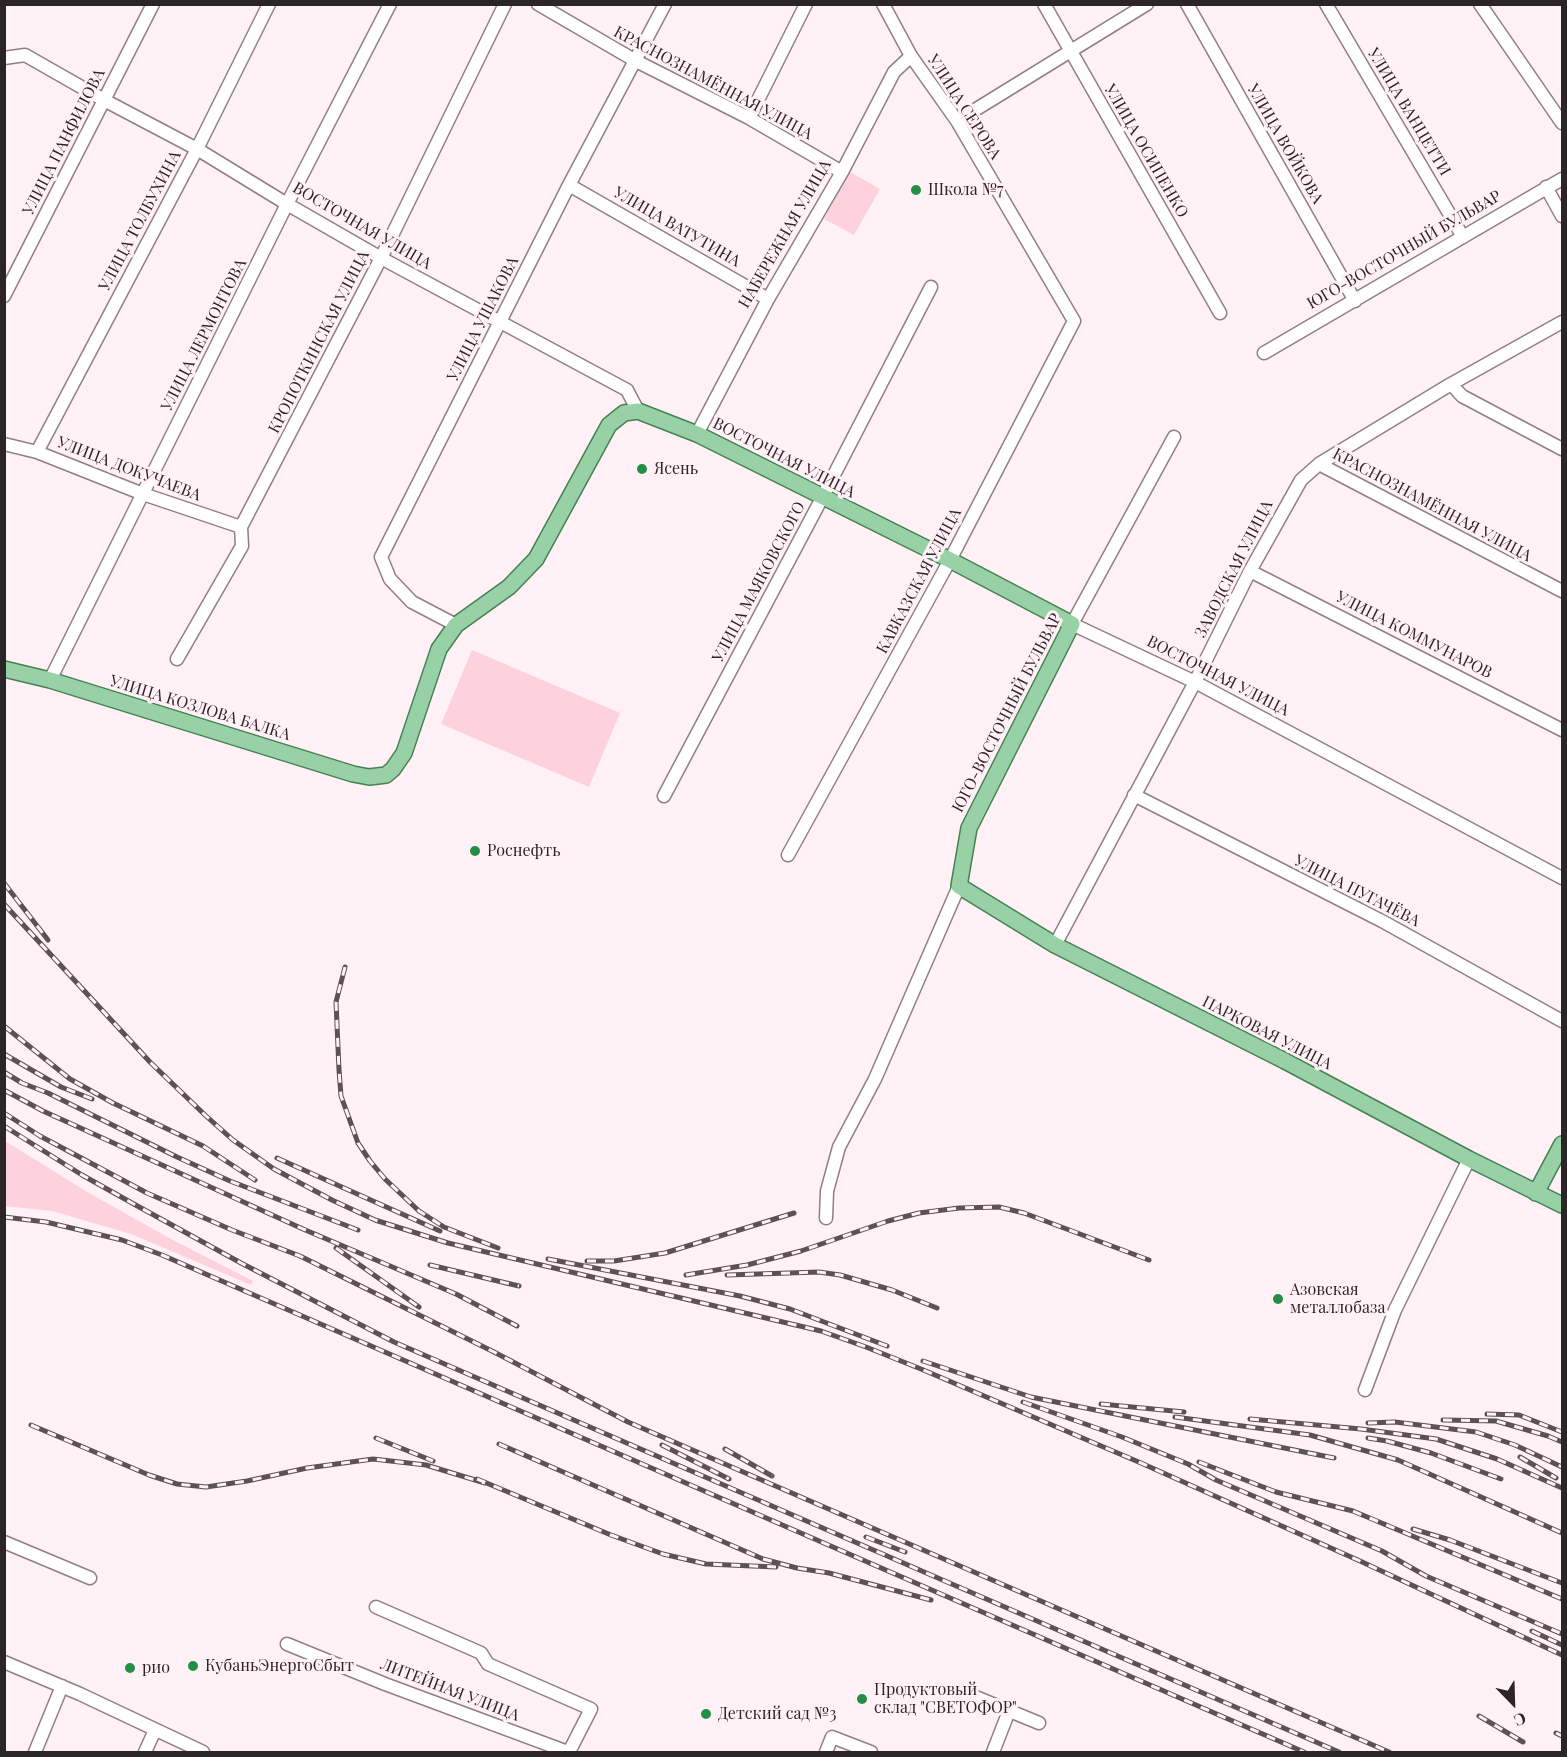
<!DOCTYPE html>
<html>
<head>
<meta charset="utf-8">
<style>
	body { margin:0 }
	#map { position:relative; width:1567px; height:1757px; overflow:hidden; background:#fff1f5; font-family:"Playfair Display",serif }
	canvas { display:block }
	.frame { position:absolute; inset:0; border:6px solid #2c2527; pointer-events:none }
	.north { position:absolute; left:1483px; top:1673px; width:60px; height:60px; -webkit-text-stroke:4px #fff1f5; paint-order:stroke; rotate:157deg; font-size:16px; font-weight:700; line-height:24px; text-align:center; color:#2c2527 }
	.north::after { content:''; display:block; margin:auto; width:21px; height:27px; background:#2c2527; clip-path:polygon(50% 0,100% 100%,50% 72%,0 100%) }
</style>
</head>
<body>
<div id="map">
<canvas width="1567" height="1757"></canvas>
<div class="frame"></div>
<div class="north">С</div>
</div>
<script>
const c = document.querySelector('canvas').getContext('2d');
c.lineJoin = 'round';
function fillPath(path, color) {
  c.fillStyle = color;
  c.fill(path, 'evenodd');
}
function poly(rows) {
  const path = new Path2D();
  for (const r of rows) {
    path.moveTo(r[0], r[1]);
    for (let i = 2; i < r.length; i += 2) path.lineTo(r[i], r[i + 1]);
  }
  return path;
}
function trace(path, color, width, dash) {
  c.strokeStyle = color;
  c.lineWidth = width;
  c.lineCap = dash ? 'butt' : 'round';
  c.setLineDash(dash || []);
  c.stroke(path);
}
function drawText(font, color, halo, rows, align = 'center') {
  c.font = font + ' "Playfair Display",serif';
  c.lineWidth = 6;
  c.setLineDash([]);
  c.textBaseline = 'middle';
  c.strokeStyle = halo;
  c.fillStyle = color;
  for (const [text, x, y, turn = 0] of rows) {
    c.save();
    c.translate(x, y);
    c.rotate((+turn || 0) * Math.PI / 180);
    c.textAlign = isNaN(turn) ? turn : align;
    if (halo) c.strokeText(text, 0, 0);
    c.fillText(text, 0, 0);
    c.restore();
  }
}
fillPath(poly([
	[850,172,880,189,854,235,824,219],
	[472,650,620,713,589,787,441,724],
	[5,1141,89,1193,171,1239,253,1281,251,1285,131,1234,52,1211,5,1206]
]), '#fdd2de');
const minor = poly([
	[538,4,636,61,749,118,842,172],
	[1044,4,1220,313],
	[1187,4,1355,301],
	[1326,4,1463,237],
	[1480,4,1562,123],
	[4,58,25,55,104,100,197,149,287,204,381,258,627,390,638,411],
	[749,118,806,4],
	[957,121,1147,4],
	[569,185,768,299],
	[1546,187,1562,216],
	[4,296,153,4],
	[1264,353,1562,179],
	[1451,384,1462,396,1562,449],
	[697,434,768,299,842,172,894,72,911,56],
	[1174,437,1072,624,1195,682,1562,878],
	[4,444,37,452,143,494,241,527],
	[37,452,197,149,269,4],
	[1319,464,1562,591],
	[1250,571,1562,730],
	[456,625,412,602,390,579,381,557,569,185,665,4],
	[177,659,242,546,241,527,381,258,505,4],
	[50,680,287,204,390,4],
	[1134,795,1382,921,1562,1021],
	[664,796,822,498,931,287],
	[788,855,950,560,1074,321,957,121,911,56,883,4],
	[1055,945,1195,682,1250,571,1301,480,1319,464,1451,384,1562,322],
	[826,1218,827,1191,839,1147,875,1079,959,886],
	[1365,1390,1395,1310,1469,1159],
	[4,1542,90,1578],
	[376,1607,481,1653,488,1664,591,1709,569,1752],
	[287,1644,385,1684,568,1752],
	[4,1662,80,1694,203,1752],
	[961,1691,1039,1723],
	[35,1752,62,1686],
	[145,1752,155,1730],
	[826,1752,832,1737,871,1752],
	[993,1752,1009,1711]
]);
const major = poly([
	[4,669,50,680,353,774,369,777,386,775,393,769,404,753,439,649,456,625,509,587,536,559,609,425,624,413,638,411,697,434,950,560,1072,624,969,828,959,886,1055,945,1285,1061,1469,1159,1562,1205],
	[1536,1193,1562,1144]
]);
trace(minor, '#927e84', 15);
trace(major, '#458153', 18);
trace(minor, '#fff', 12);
trace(major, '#98d1a6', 15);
const rail = poly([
	[4,883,48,940],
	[4,904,150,1062,206,1116,233,1140,274,1169,332,1200,375,1220,448,1243,821,1331,866,1347,921,1369,1141,1463,1360,1561,1562,1655],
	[345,967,336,1002,339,1070,341,1096,358,1143,370,1161,385,1179,419,1211,444,1227,498,1248],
	[4,1026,70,1079,113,1103,203,1146,255,1180],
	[4,1054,61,1087,92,1099],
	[4,1072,22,1083,48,1093,177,1157,230,1181,358,1230],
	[4,1090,43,1111,303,1229,456,1294,517,1326],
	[4,1113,40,1136,147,1193,232,1230,300,1256,494,1352,628,1422,1389,1752],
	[4,1126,82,1175,132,1203,241,1263,394,1342,1339,1752],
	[277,1158,440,1231],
	[4,1217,46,1222,122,1240,162,1255,1304,1752],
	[336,1248,419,1307],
	[548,1259,740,1296,790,1309,887,1346],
	[587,1261,614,1261,665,1253,794,1213],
	[430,1265,519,1286],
	[686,1275,747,1265,801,1251,888,1221,919,1213,959,1208,999,1207,1024,1213,1149,1260],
	[727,1275,819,1272,840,1275,892,1290,937,1308],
	[923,1361,1031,1397,1334,1458],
	[1023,1402,1122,1437,1188,1464,1216,1480,1382,1551,1426,1576,1562,1634],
	[1101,1404,1184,1412],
	[1487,1414,1519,1415,1562,1432],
	[1175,1417,1310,1435,1398,1460,1562,1533],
	[1250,1419,1361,1429,1436,1439,1497,1459,1562,1488],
	[1443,1420,1496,1421,1548,1436,1562,1442],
	[1368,1423,1395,1422,1476,1432,1515,1445,1562,1467],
	[31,1425,149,1475,177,1484,206,1487,247,1481,307,1468,373,1459,426,1465,485,1483],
	[376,1438,433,1461],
	[1368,1438,1387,1441,1431,1453,1501,1479],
	[499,1444,763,1559,797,1568,829,1573,931,1600],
	[662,1445,729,1479],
	[725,1449,772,1476],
	[1520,1457,1556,1478],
	[1199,1462,1276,1492,1353,1511,1562,1599],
	[477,1479,611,1535,663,1554,706,1564,776,1567],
	[1413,1529,1450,1540,1562,1583],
	[866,1537,905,1552],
	[1532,1631,1562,1645],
	[1479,1716,1523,1742],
	[1556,1733,1562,1736]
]);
trace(rail, '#5b5254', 5);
trace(rail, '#fff1f5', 3, [9]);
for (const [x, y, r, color] of [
	[916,190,6,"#238f46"],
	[642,469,6,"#238f46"],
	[475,851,6,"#238f46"],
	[1278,1299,6,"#238f46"],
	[193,1666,6,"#238f46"],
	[130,1668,6,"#238f46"],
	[862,1699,6,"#238f46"],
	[706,1714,6,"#238f46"]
]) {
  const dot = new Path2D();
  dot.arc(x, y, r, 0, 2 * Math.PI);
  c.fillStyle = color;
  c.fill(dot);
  trace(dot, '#fff1f5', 2);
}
drawText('16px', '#2c2527', '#fff1f5', [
	["КРАСНОЗНАМЁННАЯ УЛИЦА",713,83,28],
	["УЛИЦА СЕРОВА",964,107,57],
	["УЛИЦА ВАНЦЕТТИ",1409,112,59],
	["УЛИЦА ПАНФИЛОВА",64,142,-63],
	["УЛИЦА ВОЙКОВА",1285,144,60],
	["УЛИЦА ОСИПЕНКО",1146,151,60],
	["УЛИЦА ТОЛБУХИНА",140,221,-62],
	["ВОСТОЧНАЯ УЛИЦА",362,226,30],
	["УЛИЦА ВАТУТИНА",677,227,30],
	["НАБЕРЕЖНАЯ УЛИЦА",785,234,-60],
	["ЮГО-ВОСТОЧНЫЙ БУЛЬВАР",1404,250,-30],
	["УЛИЦА УШАКОВА",483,319,-63],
	["УЛИЦА ЛЕРМОНТОВА",204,335,-63],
	["КРОПОТКИНСКАЯ УЛИЦА",319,342,-63],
	["ВОСТОЧНАЯ УЛИЦА",784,458,27],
	["УЛИЦА ДОКУЧАЕВА",129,469,21],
	["КРАСНОЗНАМЁННАЯ УЛИЦА",1432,505,28],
	["ЗАВОДСКАЯ УЛИЦА",1234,569,-63],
	["КАВКАЗСКАЯ УЛИЦА",919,581,-62],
	["УЛИЦА МАЯКОВСКОГО",759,582,-62],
	["УЛИЦА КОММУНАРОВ",1414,635,27],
	["ВОСТОЧНАЯ УЛИЦА",1218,676,27],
	["УЛИЦА КОЗЛОВА БАЛКА",200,708,17],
	["ЮГО-ВОСТОЧНЫЙ БУЛЬВАР",1007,713,-63],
	["УЛИЦА ПУГАЧЁВА",1357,891,27],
	["ПАРКОВАЯ УЛИЦА",1267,1033,27],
	["ЛИТЕЙНАЯ УЛИЦА",450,1690,21]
]);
drawText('16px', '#2c2527', '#fff1f5', [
	["Школа №7",928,190],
	["Ясень",654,469],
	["Роснефть",487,851],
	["Азовская",1290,1290],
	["металлобаза",1290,1308],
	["КубаньЭнергоСбыт",205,1666],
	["рио",142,1668],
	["Продуктовый",874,1690],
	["склад \"СВЕТОФОР\"",874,1708],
	["Детский сад №3",718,1714]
], 'left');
</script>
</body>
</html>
